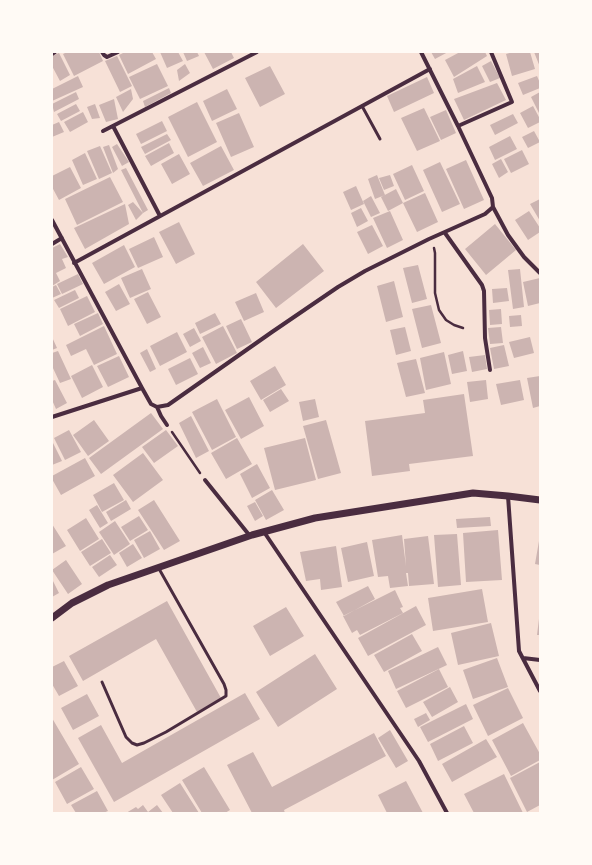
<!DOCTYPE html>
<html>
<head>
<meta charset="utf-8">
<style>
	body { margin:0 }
	#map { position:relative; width:592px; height:865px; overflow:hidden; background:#f7e1d7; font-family:Cabin,sans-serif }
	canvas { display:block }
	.frame { position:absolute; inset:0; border:53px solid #fffaf5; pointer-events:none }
</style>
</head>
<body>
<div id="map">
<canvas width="592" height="865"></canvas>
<div class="frame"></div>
</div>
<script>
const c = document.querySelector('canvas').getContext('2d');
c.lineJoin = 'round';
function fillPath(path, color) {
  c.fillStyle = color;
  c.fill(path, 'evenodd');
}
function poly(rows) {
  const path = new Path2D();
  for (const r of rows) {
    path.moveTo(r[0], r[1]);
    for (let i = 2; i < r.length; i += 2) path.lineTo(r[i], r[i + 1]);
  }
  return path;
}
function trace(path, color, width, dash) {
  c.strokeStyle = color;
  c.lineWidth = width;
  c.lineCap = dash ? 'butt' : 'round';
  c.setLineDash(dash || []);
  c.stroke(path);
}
fillPath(poly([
	[67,52,99,52,103,61,74,76,63,54],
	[125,52,152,52,156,59,128,74,119,55],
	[160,52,178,52,183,61,167,68],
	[183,52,197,52,199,56,187,61],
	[204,52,231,52,234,58,213,69],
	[431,52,448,52,435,59],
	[460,52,485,52,487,56,454,77,445,60],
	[513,52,530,52,535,69,512,76,506,54],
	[534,52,540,52,540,67],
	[59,53,70,75,60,81,52,66,52,56],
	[117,56,132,86,120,92,105,61],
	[491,61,500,78,490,82,482,66],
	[157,64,168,86,140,99,129,77],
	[185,64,190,73,179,81,177,70],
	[270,66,285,94,260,107,245,78],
	[477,66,485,82,458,93,453,79],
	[78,76,83,87,52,101,52,89],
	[537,76,540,83,540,88,523,95,518,83],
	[427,77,434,93,394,112,387,96],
	[497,83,506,100,464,120,454,99],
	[169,88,171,93,145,107,143,101],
	[131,89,133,99,123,112,116,97],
	[227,89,237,109,212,121,203,101],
	[76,92,79,99,54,112,52,104],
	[540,92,540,115,531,97],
	[114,99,118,119,106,122,99,105],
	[197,102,217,142,188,157,168,117],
	[76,104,80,111,61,121,57,114],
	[95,104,100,118,92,119,87,107],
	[533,106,540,119,540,122,528,128,520,113],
	[424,108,440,141,417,151,401,118],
	[446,110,456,133,441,140,430,117],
	[83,112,88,122,70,132,64,122],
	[239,113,254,147,231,157,216,123],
	[513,114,518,123,495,135,490,125],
	[162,121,167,131,141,144,136,134],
	[59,122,64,132,52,137,52,125],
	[534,131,540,142,528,148,522,137],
	[167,134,171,140,145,154,141,147],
	[510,136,517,149,495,160,489,147],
	[169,143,174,153,151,166,145,156],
	[117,144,129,162,122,166,112,147],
	[109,145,118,169,113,173,103,147],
	[100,146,112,173,99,179,87,151],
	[221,146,234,170,203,186,190,163],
	[522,150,529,164,511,173,504,159],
	[85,153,97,179,83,185,72,160],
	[179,154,190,174,172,184,161,164],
	[501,159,508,172,499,178,492,164],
	[466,160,484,200,464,209,446,169],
	[440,162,460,204,442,212,423,170],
	[412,165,424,191,405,200,393,174],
	[70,167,81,188,59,200,52,187,52,176],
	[126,168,148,210,143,213,121,170],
	[377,175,385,195,375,199,368,179],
	[390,175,394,186,384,190,379,178],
	[110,177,123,202,77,225,65,199],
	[356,186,364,204,351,210,343,192],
	[396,189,403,203,388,211,381,197],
	[425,193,438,222,417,232,403,203],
	[371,196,380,213,371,217,363,201],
	[540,199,540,221,530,204],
	[133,202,143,213,136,220,128,205],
	[125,204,129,224,85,249,74,228],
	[361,208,368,221,357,227,351,213],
	[390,211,403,240,387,248,373,218],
	[529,211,540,228,540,232,528,240,515,220],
	[179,222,195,254,176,264,159,232],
	[495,224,516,250,486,275,465,249],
	[372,225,383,246,368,254,357,232],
	[154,237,163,257,138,268,129,249],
	[60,244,68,257,62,259,66,268,56,273,60,281,52,286,52,248],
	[303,244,324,271,276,308,256,282],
	[124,245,135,267,104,284,92,263],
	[418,265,427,299,412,303,403,268],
	[142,269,151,289,130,298,121,278],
	[520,269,524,307,513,309,508,270],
	[78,274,83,284,62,294,57,284],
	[540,278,540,303,528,306,523,282],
	[394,281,403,317,386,322,377,286],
	[119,284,130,304,116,311,105,292],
	[56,285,61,294,52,298,52,287],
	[507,288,509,301,493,303,492,289],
	[75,290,79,298,59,308,54,300],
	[148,292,161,317,147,324,134,299],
	[256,293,264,312,244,321,235,302],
	[87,296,95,312,68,326,60,309],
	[431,305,441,343,422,348,412,309],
	[501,309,502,324,490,325,489,310],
	[98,313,103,324,80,336,74,324],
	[215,313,221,324,200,334,195,323],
	[521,315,522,326,510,327,509,316],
	[241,319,252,342,237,349,226,326],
	[104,326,117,354,94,365,86,349,71,356,66,345],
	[223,326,237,353,216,364,202,337],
	[405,327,411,351,396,355,390,330],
	[501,327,503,343,490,344,488,328],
	[194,328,201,341,190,347,183,334],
	[177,332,187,352,160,366,150,346],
	[52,337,57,348,52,350],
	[530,337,534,353,514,358,509,342],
	[504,345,509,366,494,369,490,348],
	[203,347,211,363,200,368,192,353],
	[147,349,156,369,150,372,140,353],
	[58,351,71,379,60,383,52,366,52,353],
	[463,351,467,371,452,374,448,355],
	[444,352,451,384,426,390,420,358],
	[485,355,487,369,472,372,469,357],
	[119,356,129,377,108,387,97,366],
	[190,358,198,374,176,385,168,369],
	[416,359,425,393,406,397,397,363],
	[92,365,103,387,82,398,71,376],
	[275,366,286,385,261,400,250,381],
	[540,376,540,406,533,408,527,378],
	[55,380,67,403,56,409,52,400,52,381],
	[486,380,488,399,470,402,467,382],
	[520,380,524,400,501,405,496,384],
	[281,389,289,401,270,412,263,400],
	[464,394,473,456,409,464,410,471,372,476,365,421,425,413,423,400],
	[249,397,264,426,241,439,225,410],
	[217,399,236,437,212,450,192,412],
	[315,399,319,417,303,421,299,402],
	[151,413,163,429,101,474,89,458],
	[191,416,209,451,196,458,179,423],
	[94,420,109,441,88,456,73,435],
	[326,420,341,473,318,479,303,426],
	[69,430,81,452,65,460,54,438],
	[166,430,178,446,154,463,142,447],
	[237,438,252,464,226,479,211,453],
	[305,438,316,480,275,490,264,448],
	[52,441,62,461,52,465],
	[143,453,163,480,133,502,113,475],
	[85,458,95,476,61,495,52,479,52,476],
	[257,464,270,488,252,498,240,474],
	[114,483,124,500,102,512,93,495],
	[272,490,284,510,266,520,255,500],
	[126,500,131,509,111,521,106,512],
	[154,500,180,541,164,550,138,510],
	[255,502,263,516,255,521,247,506],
	[97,505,108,523,100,528,89,510],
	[139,516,148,530,130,541,121,527],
	[490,517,491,526,457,528,456,519],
	[86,518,99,539,80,551,67,530],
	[115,521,130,544,114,555,99,532],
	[52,524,66,546,52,554],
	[498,530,502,580,466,582,463,533],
	[150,531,160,549,144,558,134,540],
	[457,534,461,585,438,587,434,535],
	[402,535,406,566,404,539,428,536,434,584,409,586,408,573,406,573,408,586,390,588,388,576,378,577,372,540],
	[102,539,111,553,90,566,81,552],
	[539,541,540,541,540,565,535,564],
	[367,542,374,576,348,582,341,548],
	[133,544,142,558,127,567,119,553],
	[336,546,342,587,321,590,320,579,306,581,300,552],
	[110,555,117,565,99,577,92,567],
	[66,560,82,584,68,594,52,570],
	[52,579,59,593,52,597],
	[368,586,375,599,344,616,336,602],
	[482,589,488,622,433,631,428,598],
	[395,590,403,607,400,608,403,613,360,635,357,630,352,633,343,616],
	[167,601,221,698,197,712,156,639,83,681,69,656],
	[416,606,426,625,368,656,358,638],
	[286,607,304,636,270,656,253,626],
	[539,619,540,619,540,635,537,635],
	[491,623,499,656,458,665,451,633],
	[412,634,422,651,384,672,374,655],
	[438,647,447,665,396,689,388,671],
	[315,654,337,689,278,727,256,692],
	[497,658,508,687,473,699,463,670],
	[64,661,78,686,59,696,52,684,52,667],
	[439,669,448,687,406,708,397,691],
	[450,687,458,702,432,717,423,702],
	[508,688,523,718,488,736,473,705],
	[245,693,260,719,114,802,78,738,101,725,122,763],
	[87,694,99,716,73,730,61,708],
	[466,704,473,719,428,742,420,727],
	[426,713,430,720,418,727,414,719],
	[52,718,79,764,52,780],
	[523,723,540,754,540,760,511,776,492,740],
	[464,726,473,743,438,761,430,744],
	[390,730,408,761,396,768,378,738],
	[374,733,386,756,284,810,285,813,252,813,227,765,253,752,272,787],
	[486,739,497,757,452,782,442,764],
	[540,762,540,805,527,812,510,778],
	[81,767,94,789,67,804,55,782],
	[204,767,230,810,225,813,202,813,182,780],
	[504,774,523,813,474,813,464,794],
	[406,781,423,813,387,813,378,795],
	[180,783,199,813,173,813,161,795],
	[97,791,108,811,103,813,76,813,71,805],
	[143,805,148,812,157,805,163,813,126,813,136,807,138,809]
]), '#ccb4b1');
trace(poly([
	[434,248,435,253,435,293,439,310,446,320,454,325,463,328],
	[172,432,200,473]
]), '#4a2c40', 2.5);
trace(poly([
	[362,106,380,139],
	[102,682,126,737,132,743,137,745,144,743,166,732,226,696,226,690,224,684,158,567]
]), '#4a2c40', 3);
trace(poly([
	[102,52,104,55,107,57,118,52],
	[421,52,458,126,492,198,493,207,500,220,508,235,524,257,540,273],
	[52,54,55,52],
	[113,126,160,216],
	[458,126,512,102,491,52],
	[103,131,257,52],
	[52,220,142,388,151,404,157,407,168,405,272,332,338,287,365,271,429,239,485,214,493,207],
	[445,233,482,285,484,291,485,338,490,370],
	[52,244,62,238],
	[74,263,430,69],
	[157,407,161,416,167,425],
	[52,417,142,388],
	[205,480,250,536],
	[508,496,519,651,540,691],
	[264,532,419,761,447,813],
	[523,658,540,660]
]), '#4a2c40', 4);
trace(poly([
	[52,618,72,603,108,585,252,535,315,518,473,493,508,496,540,500]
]), '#4a2c40', 7);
</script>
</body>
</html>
